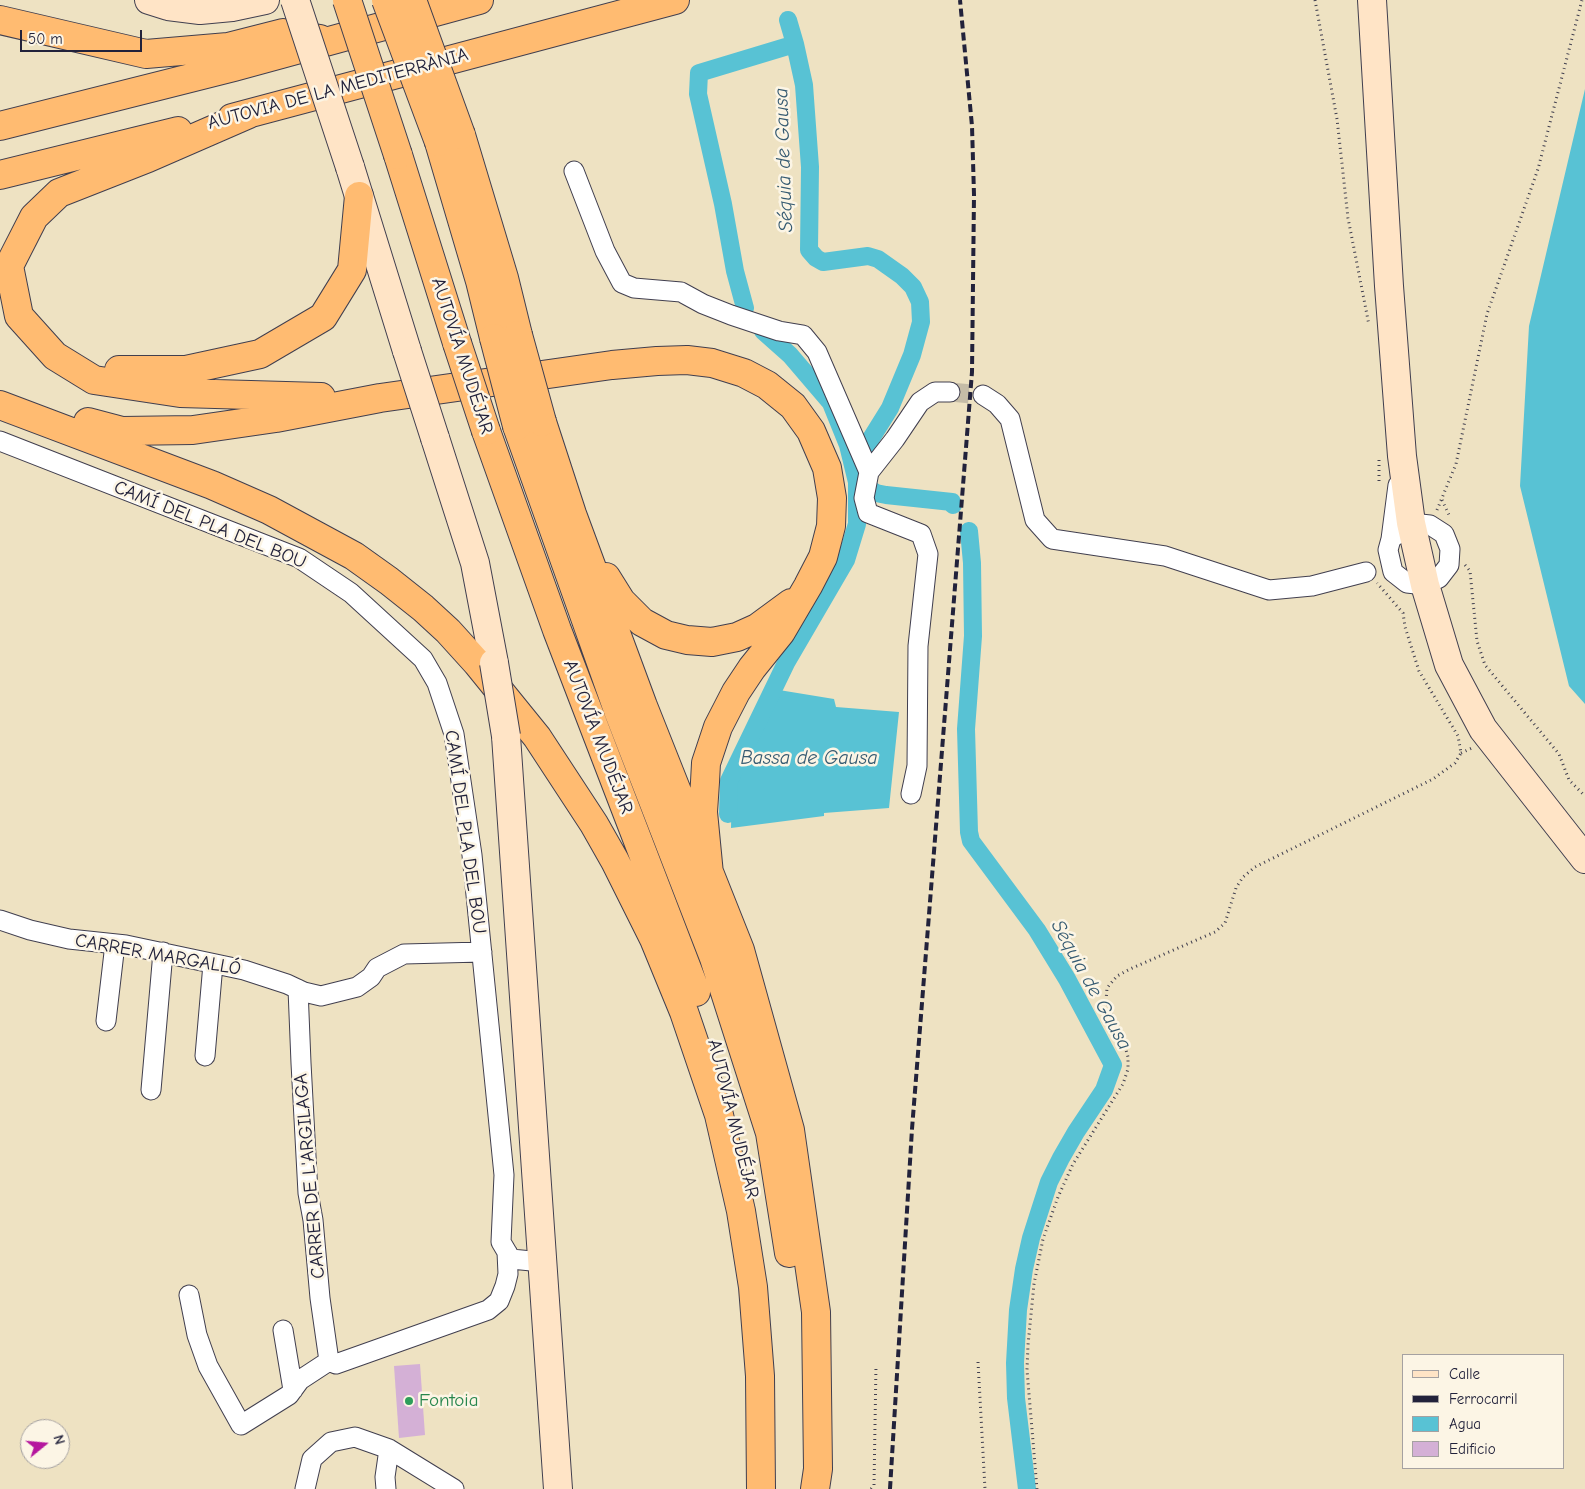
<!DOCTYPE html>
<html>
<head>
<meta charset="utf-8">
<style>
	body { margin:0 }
	#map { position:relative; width:1585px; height:1489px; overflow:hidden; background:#eee2c2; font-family:"Comic Neue",sans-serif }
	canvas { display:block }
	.legend { position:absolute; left:1402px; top:1354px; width:162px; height:115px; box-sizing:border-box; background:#fcf5e5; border:1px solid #a5a1a1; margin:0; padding:6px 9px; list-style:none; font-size:15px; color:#22223b }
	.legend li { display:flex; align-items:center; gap:10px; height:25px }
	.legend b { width:25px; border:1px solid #a5a1a1 }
	.north { position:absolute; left:20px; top:1419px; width:50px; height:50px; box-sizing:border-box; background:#fcf5e5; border:1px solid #a5a1a1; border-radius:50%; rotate:73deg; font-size:14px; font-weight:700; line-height:20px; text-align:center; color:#22223b }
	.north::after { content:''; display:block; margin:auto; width:18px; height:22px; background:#b5179e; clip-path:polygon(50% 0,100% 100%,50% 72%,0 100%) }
	.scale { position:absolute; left:20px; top:30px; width:122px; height:22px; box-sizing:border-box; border:2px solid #22223b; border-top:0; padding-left:6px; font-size:15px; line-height:18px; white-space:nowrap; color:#22223b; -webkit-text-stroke:4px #fcf5e5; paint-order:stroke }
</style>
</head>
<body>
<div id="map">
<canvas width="1585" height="1489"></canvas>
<ul class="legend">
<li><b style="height:6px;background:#ffe4c6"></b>Calle</li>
<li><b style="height:6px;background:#22223b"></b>Ferrocarril</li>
<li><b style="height:14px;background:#58c2d4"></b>Agua</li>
<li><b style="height:14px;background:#d4b0d6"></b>Edificio</li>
</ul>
<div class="north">N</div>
<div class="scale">50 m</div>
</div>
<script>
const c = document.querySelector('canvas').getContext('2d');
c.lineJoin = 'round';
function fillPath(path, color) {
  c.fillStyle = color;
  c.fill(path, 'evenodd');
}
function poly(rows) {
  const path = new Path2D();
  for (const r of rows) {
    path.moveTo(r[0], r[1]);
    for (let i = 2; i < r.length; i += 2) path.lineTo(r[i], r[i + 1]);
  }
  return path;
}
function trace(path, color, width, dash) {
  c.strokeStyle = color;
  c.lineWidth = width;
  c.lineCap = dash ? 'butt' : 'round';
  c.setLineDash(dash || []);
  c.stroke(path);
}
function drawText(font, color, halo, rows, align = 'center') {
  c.font = font + ' "Comic Neue",sans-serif';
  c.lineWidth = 5;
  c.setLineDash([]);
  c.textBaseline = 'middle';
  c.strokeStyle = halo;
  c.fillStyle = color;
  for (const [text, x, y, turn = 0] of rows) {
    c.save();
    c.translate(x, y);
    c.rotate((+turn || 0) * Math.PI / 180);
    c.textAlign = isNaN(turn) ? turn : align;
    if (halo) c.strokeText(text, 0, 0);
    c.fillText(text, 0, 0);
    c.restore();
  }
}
fillPath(poly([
	[1585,89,1585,704,1569,686,1520,486,1529,326],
	[779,690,834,699,836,707,899,712,889,808,824,813,824,816,731,828,732,780]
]), '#58c2d4');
trace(poly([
	[788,20,795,44,804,85,810,167,809,250,816,258,823,262,868,256,878,259,902,276,913,287,920,302,921,322,912,355,890,408,867,445],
	[745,308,735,271,723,204,698,94,699,73,795,44],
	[870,489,876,493,886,495,952,502,953,505],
	[969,531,972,563,973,636,966,729,969,832,971,841,1037,930,1067,979,1113,1065,1104,1090,1076,1132,1061,1158,1049,1182,1031,1238,1024,1269,1018,1310,1015,1363,1016,1398,1027,1489],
	[728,814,729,781,786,663,846,560,857,524,857,482,848,445,831,403,790,355,763,331]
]), '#58c2d4', 18);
fillPath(poly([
	[420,1364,425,1435,399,1438,394,1366]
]), '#d4b0d6');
trace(poly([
	[950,392,983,395]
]), '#c5bca7', 19, [19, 9]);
const street = poly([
	[574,171,605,251,622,283,634,288,681,292,703,304,731,315,779,331,803,335,817,352,869,472,864,498,868,513,921,534,928,554,918,646,917,766,911,794],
	[983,395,997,404,1010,419,1035,520,1052,539,1165,556,1269,590,1312,586,1366,572],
	[0,441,299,558,351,593,423,659,437,683,454,734,472,855,504,1175,501,1242,511,1259,542,1262],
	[869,472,895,439,920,402,935,392,950,392],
	[1411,523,1430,525,1444,534,1450,549,1449,565,1439,578,1425,585,1407,583,1393,572,1388,550,1391,539,1411,523],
	[1391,539,1398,485],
	[0,920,30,930,69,939,126,945,244,970,287,984,304,992,321,996,357,987,371,977,377,968,404,954,482,952],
	[298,989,301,1063,308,1193,313,1220,320,1298,329,1361],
	[106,1021,115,944],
	[205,1056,213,964],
	[151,1090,163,952],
	[189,1295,197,1335,208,1366,241,1425,289,1395,300,1380,329,1361],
	[283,1330,293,1390],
	[329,1361,336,1364,488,1310,499,1301,505,1286,508,1274,507,1252],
	[305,1489,312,1459,331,1442,355,1437,389,1449,454,1489],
	[386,1489,385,1477,389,1449]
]);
const secondary = poly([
	[149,0,168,6,200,10,232,7,265,0],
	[1372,0,1389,286,1402,456,1411,523,1425,585,1449,665,1483,729,1585,859],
	[350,167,407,351],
	[435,438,475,563,494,663],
	[506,736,558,1489]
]);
const highway = poly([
	[0,20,146,54,228,47,283,33,320,39],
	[249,114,148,158,59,193,34,217,9,266,19,316,55,356,94,380,180,393,321,397],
	[232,118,675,0],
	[0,126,234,67,479,0],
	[461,135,504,278,518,335],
	[439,142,480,281,494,338],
	[398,155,457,343],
	[0,175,178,131],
	[119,370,186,370,260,354,323,317,352,270,359,196],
	[0,405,212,485,269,510,354,556,389,581,423,608,448,631,477,663,537,737,594,824,615,861,654,939,684,1012,719,1115,741,1211,753,1287,760,1376,761,1489],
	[88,422,122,431,193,430,276,418,380,398,612,365,657,361,687,360,712,363,744,373,767,385,793,406,811,431,827,468,832,498,831,526,823,557,808,586,781,632,752,668,736,692,718,727,706,763,705,782,703,812,709,874],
	[542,422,572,514,643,706,740,950,790,1130,816,1312,818,1469,815,1489],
	[517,426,619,713,714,958,770,1133,789,1253],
	[486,431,557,630,696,992],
	[606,577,621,601,642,622,666,635,687,640,712,642,737,637,757,628,791,603]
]);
trace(street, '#413f4f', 21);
trace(secondary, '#413f4f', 30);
trace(highway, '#413f4f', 30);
trace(poly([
	[1315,0,1337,119,1348,218,1369,325],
	[1379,460,1379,484],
	[1442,500,1450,517],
	[1437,510,1456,464,1487,314,1538,169,1582,0],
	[1465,565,1470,571,1477,641,1485,665,1559,754,1569,780,1585,796],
	[1461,753,1472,748],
	[978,1362,985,1489],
	[871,1489,874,1485,876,1365],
	[1037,1489,1027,1370,1028,1345,1034,1284,1043,1239,1058,1197,1073,1164,1123,1084,1128,1069,1128,1057,1124,1043,1106,1001,1107,988,1117,976,1130,969,1215,932,1225,923,1236,888,1243,877,1255,867,1433,779,1455,763,1461,753,1458,736,1419,671,1405,627,1403,613,1377,583]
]), '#413f4f', 3, [1, 4]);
trace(street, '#fff', 19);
trace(secondary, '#ffe4c6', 28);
trace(highway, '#ffbb71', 28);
trace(poly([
	[890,1489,912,1129,972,372,974,195,972,126,960,0]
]), '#22223b', 4, [8, 4]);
const secondaryBridge = poly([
	[295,0,350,167],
	[407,351,435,438],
	[494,663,506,736]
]);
const highwayBridge = poly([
	[347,0,398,155],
	[386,0,439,142],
	[412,0,461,135],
	[518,335,542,422],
	[494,338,517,426],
	[457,343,486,431]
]);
trace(secondaryBridge, '#413f4f', 30, []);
trace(highwayBridge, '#413f4f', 30, []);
trace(secondaryBridge, '#ffe4c6', 28);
trace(highwayBridge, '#ffbb71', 28);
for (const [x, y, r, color] of [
	[409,1401,5,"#2e9e5b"]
]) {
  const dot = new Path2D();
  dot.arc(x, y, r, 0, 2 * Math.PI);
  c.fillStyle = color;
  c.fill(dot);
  trace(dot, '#fcf5e5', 2);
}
drawText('19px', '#22223b', '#fcf5e5', [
	["AUTOVIA DE LA MEDITERRÀNIA",338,89,-15],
	["AUTOVÍA MUDÉJAR",462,356,72],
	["CAMÍ DEL PLA DEL BOU",210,525,22],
	["AUTOVÍA MUDÉJAR",598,737,69],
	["CAMÍ DEL PLA DEL BOU",465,832,82],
	["CARRER MARGALLÓ",158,955,10],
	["AUTOVÍA MUDÉJAR",733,1119,76],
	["CARRER DE L'ARGILAGA",310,1176,-95]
]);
drawText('19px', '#27864d', '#fcf5e5', [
	["Fontoia",419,1401]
], 'left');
drawText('italic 20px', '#355a71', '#fcf5e5', [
	["Séquia de Gausa",784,160,-92],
	["Bassa de Gausa",809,758],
	["Séquia de Gausa",1091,985,61]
]);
</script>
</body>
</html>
